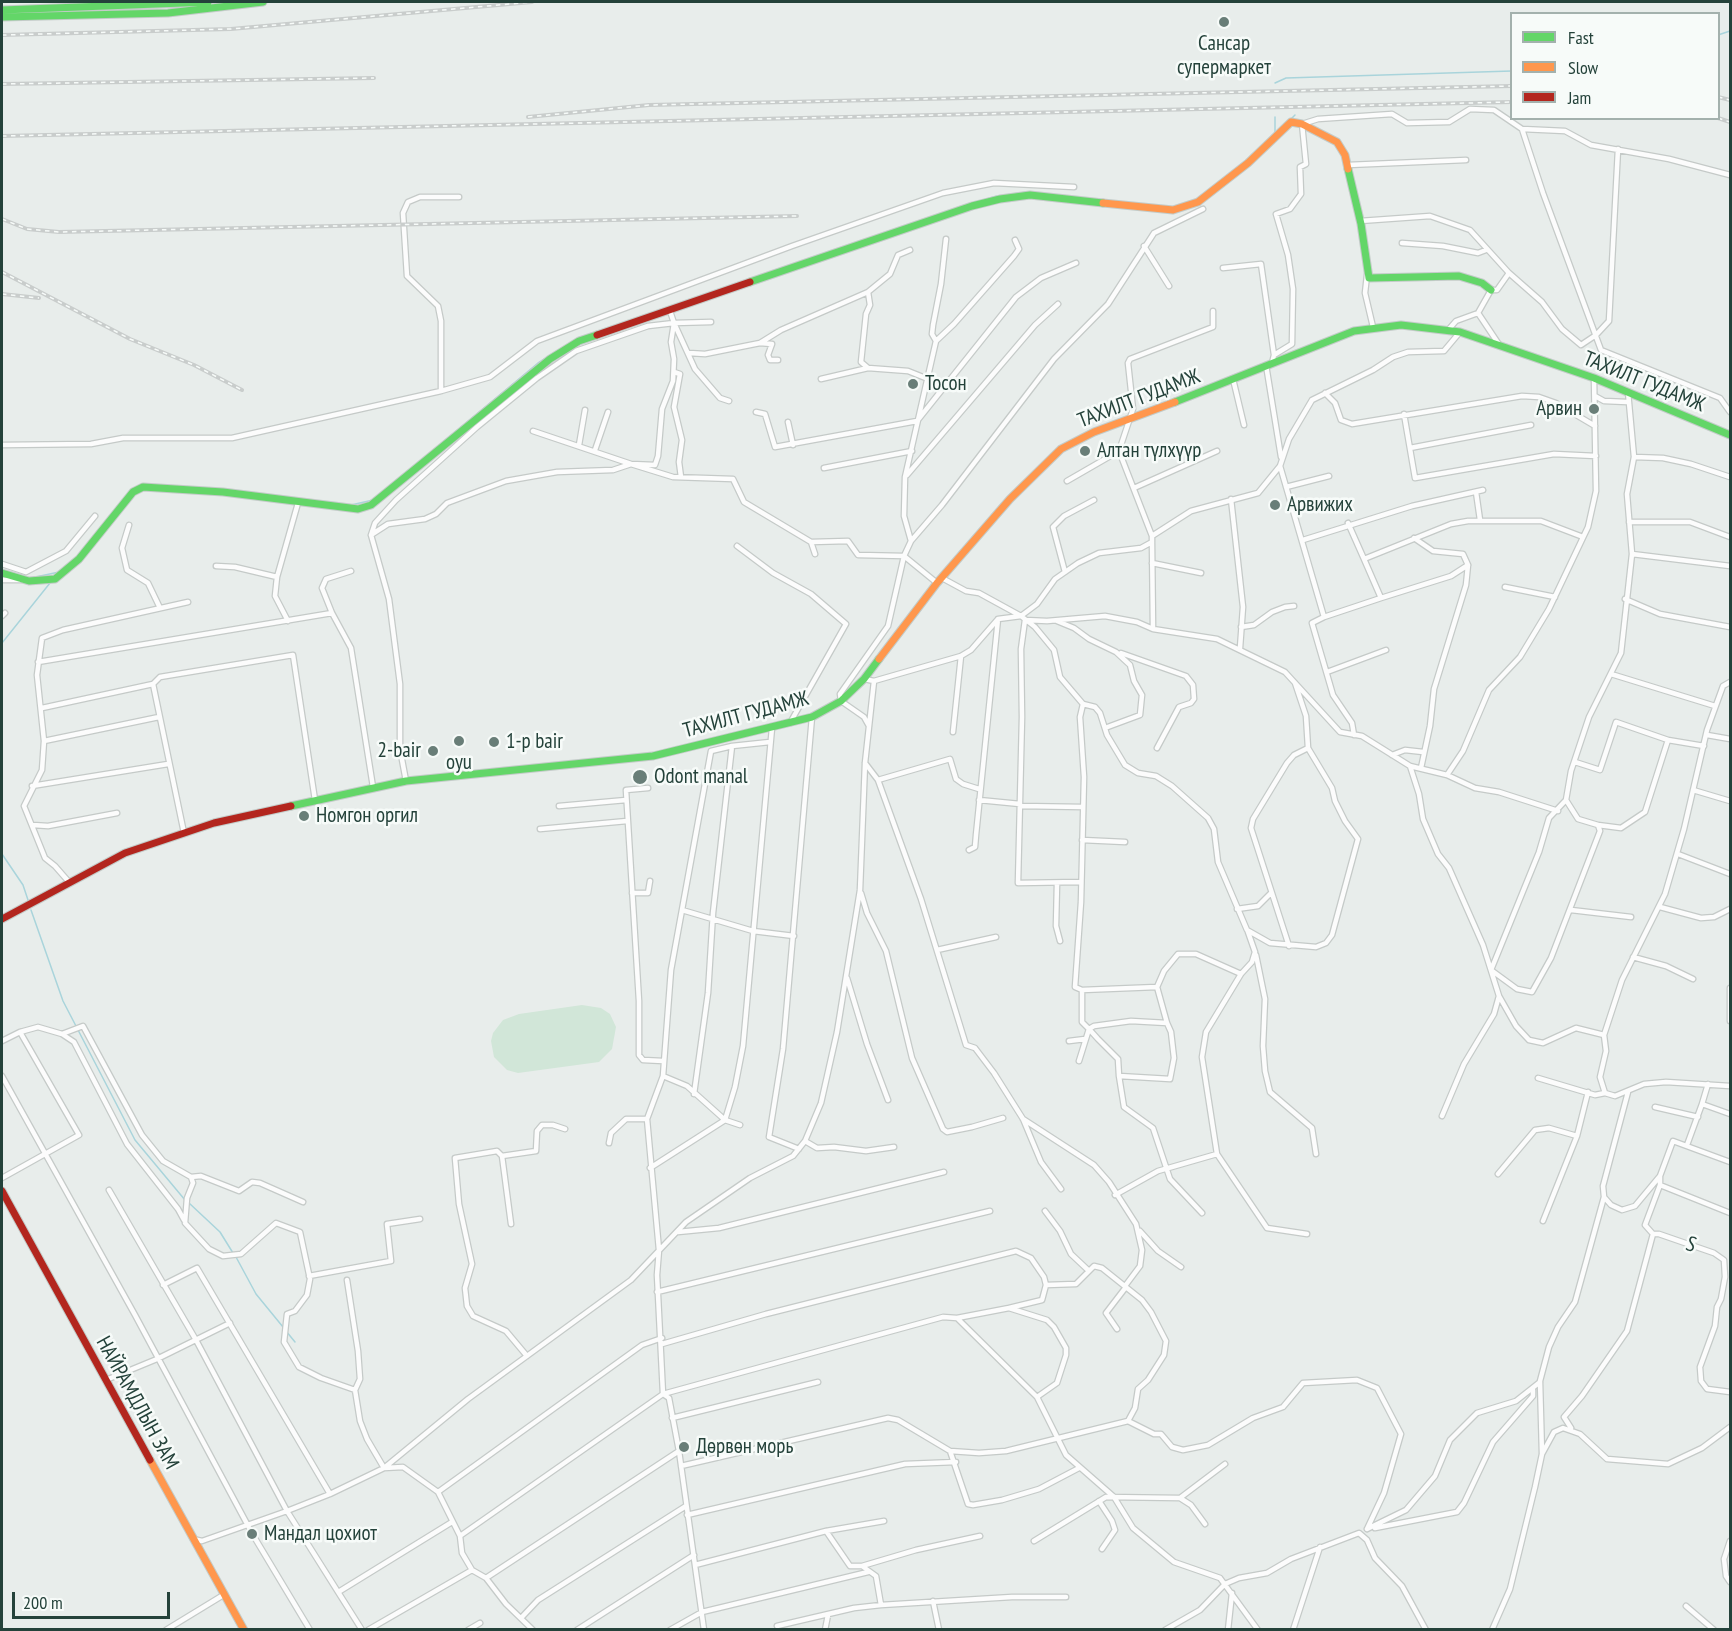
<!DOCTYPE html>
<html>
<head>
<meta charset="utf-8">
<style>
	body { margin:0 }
	#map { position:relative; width:1732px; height:1631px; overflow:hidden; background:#e8edeb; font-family:"PT Sans Narrow",sans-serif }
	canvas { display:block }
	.frame { position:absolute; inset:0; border:3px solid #24423a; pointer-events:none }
	.legend { position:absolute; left:1510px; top:12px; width:210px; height:108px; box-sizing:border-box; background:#f7fbf9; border:2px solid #a3b1ad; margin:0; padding:8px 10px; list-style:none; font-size:18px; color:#24423a }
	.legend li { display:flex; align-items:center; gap:12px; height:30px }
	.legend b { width:30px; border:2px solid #a3b1ad }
	.scale { position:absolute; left:12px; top:1592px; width:158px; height:27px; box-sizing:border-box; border:3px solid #24423a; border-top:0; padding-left:8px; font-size:18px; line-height:21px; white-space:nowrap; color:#24423a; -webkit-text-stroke:4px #f7fbf9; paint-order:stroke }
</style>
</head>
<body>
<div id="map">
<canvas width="1732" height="1631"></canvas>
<div class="frame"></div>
<ul class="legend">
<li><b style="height:8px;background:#63d668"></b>Fast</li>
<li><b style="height:8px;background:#ff974d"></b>Slow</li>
<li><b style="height:8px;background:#b3261e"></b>Jam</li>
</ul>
<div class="scale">200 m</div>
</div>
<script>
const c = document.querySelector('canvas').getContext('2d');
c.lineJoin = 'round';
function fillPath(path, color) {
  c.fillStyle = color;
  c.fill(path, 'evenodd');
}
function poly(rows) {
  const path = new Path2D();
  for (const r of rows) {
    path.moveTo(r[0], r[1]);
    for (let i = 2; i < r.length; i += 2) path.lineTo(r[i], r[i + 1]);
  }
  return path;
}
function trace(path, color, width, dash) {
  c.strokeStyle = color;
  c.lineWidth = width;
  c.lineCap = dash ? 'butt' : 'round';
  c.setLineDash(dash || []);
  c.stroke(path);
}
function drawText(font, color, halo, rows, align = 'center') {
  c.font = font + ' "PT Sans Narrow",sans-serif';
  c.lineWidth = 5;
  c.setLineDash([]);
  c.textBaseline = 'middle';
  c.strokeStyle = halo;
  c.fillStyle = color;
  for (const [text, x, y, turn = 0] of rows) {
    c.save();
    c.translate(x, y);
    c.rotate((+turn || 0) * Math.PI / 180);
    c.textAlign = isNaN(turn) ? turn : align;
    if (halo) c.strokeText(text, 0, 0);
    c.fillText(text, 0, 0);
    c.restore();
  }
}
fillPath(poly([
	[582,1005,601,1008,610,1014,616,1027,612,1049,599,1062,518,1073,507,1070,494,1057,491,1041,493,1033,503,1020,519,1014]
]), '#d1e6d8');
trace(poly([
	[1718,35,1730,31],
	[1275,83,1286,78,1512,71],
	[1291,119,1295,115],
	[1275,134,1275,117],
	[1005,195,1027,192],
	[976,202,997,196],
	[443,442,538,363,580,337],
	[142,484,221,489],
	[351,505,373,500],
	[31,578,59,572],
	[2,643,50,583],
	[2,854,23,885,28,900],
	[31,910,63,1001,135,1140,185,1200],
	[189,1203,220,1232,233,1253],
	[236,1257,256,1294,283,1327],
	[286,1331,295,1342]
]), '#a9d4db', 1.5);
const street = poly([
	[1522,129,1565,131,1591,145,1669,159,1730,175],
	[1348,165,1466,160],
	[1360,221,1430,216,1470,230,1509,273,1542,302,1562,329,1581,345,1596,335,1609,321,1618,149],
	[1402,243,1443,246,1478,253,1486,250],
	[1144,246,1169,286],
	[1223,268,1261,264,1274,355],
	[1367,275,1365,293,1373,327],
	[670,311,674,323,711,322],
	[1478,313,1498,343],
	[674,323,695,369,720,398,729,401],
	[1449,329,1456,321,1478,313,1491,290,1497,290,1509,273],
	[936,341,954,324,1014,256,1019,249,1015,240],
	[760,343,781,330,868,292],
	[689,353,705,354,760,343,772,344,768,355,770,360,778,360],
	[1272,363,1274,355,1292,344,1293,289,1288,255,1276,214,1290,209,1301,194,1300,167,1306,164,1302,124,1318,119,1392,114,1407,123,1449,122,1470,109,1494,110,1522,129,1543,193,1601,350,1720,398,1730,412],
	[1266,365,1281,457],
	[868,368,861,362,866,314,870,305,868,292,890,274,898,255,910,250],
	[674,372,680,374,674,407,682,440,679,462,681,477],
	[821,379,868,368,908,371,928,379],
	[1233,379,1244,425],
	[441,391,441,321,438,306,407,276,403,213,408,202,420,197,459,197],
	[1325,393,1335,403,1341,420,1352,424,1522,396,1539,397,1556,403,1595,426],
	[1595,396,1604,401,1627,402],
	[756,412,765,414,775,447,917,421,1016,297,1041,278,1076,263],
	[1404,414,1415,478,1554,454,1596,456],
	[788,422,793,445],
	[533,431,631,464,655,465,658,456,662,409,673,381,674,359,671,342,674,323],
	[2,445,91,444,123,438,232,438,441,391,490,377,537,341,792,246,943,193,994,183,1074,187],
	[579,445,585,410],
	[1410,448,1531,425],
	[595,450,608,412],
	[1634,457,1663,458,1691,464,1730,477],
	[1280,466,1324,617,1312,623,1333,695,1352,723,1354,735],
	[824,468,912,451],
	[907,475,1035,325,1058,304],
	[1067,481,1119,451],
	[1286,487,1329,476],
	[1134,488,1217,451],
	[1476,492,1480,520],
	[1231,499,1243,607,1240,648],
	[1629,522,1690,522,1730,537],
	[1348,523,1364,559,1451,524,1468,521,1541,521,1583,537],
	[129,525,122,548,127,570,148,583,160,608],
	[371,535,375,523,396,500,477,427,537,378,576,351,648,326,674,323],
	[1152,536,1119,451,1133,409,1128,363,1130,359,1213,327,1213,311],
	[1414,538,1433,551,1463,554,1468,565,1466,585,1434,689,1430,726,1421,768],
	[1303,540,1412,506,1483,490],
	[911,541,942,505,1054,359,1108,304,1154,233,1203,209],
	[811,542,815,554],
	[1152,542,1153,629],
	[737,546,773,573,811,594,846,624,790,723],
	[1632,554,1730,566],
	[1152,563,1201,573],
	[2,564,26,572,66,551,95,516],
	[216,566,235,567,277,577,275,596,288,621],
	[351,571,326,579,322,588,332,613,351,648,373,787],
	[1065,572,1053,527,1064,516,1094,500],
	[277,577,298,503],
	[942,578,966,591,979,593,1021,616,1035,627,1054,650,1060,677,1083,704,1080,717,1084,777,1081,902,1075,987,1082,990,1082,1022,1089,1029,1098,1039,1118,1059,1119,1076,1170,1079,1174,1058,1171,1032,1167,1023,1131,1021,1094,1026,1089,1029,1079,1061],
	[2,580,20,580],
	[1505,587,1555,597],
	[1381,598,1451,576,1468,565],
	[1625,599,1660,614,1730,627],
	[2,616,5,613],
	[1324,617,1381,598,1364,559],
	[1057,621,1074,628,1089,639,1116,652,1130,665,1134,681,1142,695,1140,715,1105,728],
	[1241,627,1254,625,1272,612,1285,607,1294,606],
	[1121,653,1186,676,1193,685,1194,699,1191,703,1179,707,1157,748],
	[38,662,332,613],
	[1327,672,1386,650],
	[1611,674,1715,706],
	[864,679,874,681,961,656,971,650,998,619,1021,616,1037,604,1055,579,1078,563,1099,553,1141,548,1152,542,1152,536,1191,511,1258,493,1280,466,1289,439,1312,400,1373,370,1393,357,1408,352,1444,351,1460,332],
	[1730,682,1723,686,1707,730,1684,829,1665,894,1622,980,1604,1035,1606,1051,1600,1077,1605,1093,1615,1096,1644,1084,1666,1082,1730,1086],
	[153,684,184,833],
	[1083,704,1095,707,1100,713,1107,735,1125,765,1138,773,1156,776,1172,786,1208,818,1214,829,1218,862,1247,930,1270,943,1316,947,1326,943,1332,935,1358,839,1345,821,1335,801,1332,788,1308,748,1306,716,1295,683],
	[42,708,153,684,160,677,293,655,315,800],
	[869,726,864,717,841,701,840,694,888,626,904,556,911,541,904,516,905,477,936,341,932,334,933,325,941,284,946,239],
	[953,732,961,656],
	[1707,735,1730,739],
	[44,741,159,717],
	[1392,755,1405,750,1423,752],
	[1575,762,1600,770,1616,722,1668,740],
	[865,763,878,780,921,899,966,1045,975,1048,994,1073,1023,1119,1041,1162,1061,1189],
	[1410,766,1419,794,1423,819,1438,854,1449,868,1483,945,1499,996,1494,1014,1464,1064,1442,1116],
	[1447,775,1475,788,1499,792,1558,811],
	[878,780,950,759,956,779,963,784,979,789],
	[406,781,400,749,400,684,389,599,371,535,388,524,425,519,436,514,447,503,506,481,557,472,613,470,631,464,673,477,733,479,744,502,811,542,848,541,858,555,904,556,937,583],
	[32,786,168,764],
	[648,788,626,790,639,1001,639,1055,643,1060,663,1061],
	[1693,790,1730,801],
	[979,800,1020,804],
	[1566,800,1578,819,1598,825,1600,831,1551,958,1532,992,1517,989,1491,970,1539,852,1549,818,1566,800,1571,771,1589,717,1621,653,1632,554,1627,494,1634,457,1628,392],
	[559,806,626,800],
	[1020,806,1083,807],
	[33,825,48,826,117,813],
	[1598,825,1621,828,1645,812,1668,740,1704,746],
	[540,829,627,821],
	[1082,840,1125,842],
	[969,850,975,847,976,835,998,619],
	[1678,854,1730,874],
	[69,882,55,866,45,858,24,806,42,770,44,741,37,675,42,638,63,630,188,602],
	[1080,882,1018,883,1022,717,1021,649,1025,620,1047,621,1105,616,1137,622,1153,629,1217,639,1285,672,1340,732,1362,736,1410,766,1447,775,1463,751,1489,690,1520,657,1549,609,1588,527,1596,491,1594,378],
	[1057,883,1056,926,1060,941],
	[632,893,648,893,650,881],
	[861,893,867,913,886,951,912,1058,943,1129,947,1132,972,1127,1003,1118],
	[1660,907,1701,918,1714,917,1730,909],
	[1237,909,1258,906,1271,893],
	[682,910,753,931,794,936],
	[1571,910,1631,917],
	[1289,946,1251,828,1253,819,1287,763,1294,755,1308,748],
	[937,950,996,937],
	[1256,955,1265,999,1263,1046,1265,1071,1270,1092,1312,1128,1316,1154],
	[1633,957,1666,966,1693,979],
	[847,978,867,1044,888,1100],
	[1157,987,1164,971,1178,954,1196,954,1241,974],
	[1730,988,1730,1021],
	[1082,990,1157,987,1167,1023],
	[1499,996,1516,1026,1529,1040,1543,1043,1576,1028,1604,1035],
	[20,1032,38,1027,62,1034,83,1026,142,1135,163,1161,191,1177,193,1183,187,1198,185,1223,209,1249,223,1256,241,1254,276,1223,300,1232,310,1279,307,1295,295,1311,287,1314,284,1342,299,1367,321,1378,355,1390],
	[62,1034,74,1042,127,1144,178,1209,184,1220],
	[2,1041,20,1032,79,1135,2,1178],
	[1069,1041,1085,1039],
	[2,1076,135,1315,253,1535,310,1630],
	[663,1076,687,1086,725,1120,740,1125],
	[1119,1076,1124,1107,1153,1128,1170,1179,1202,1213],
	[1538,1078,1595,1095,1605,1093],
	[1708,1084,1702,1104,1730,1114],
	[1628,1092,1603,1186,1604,1197,1611,1205,1622,1210,1635,1206,1660,1176,1673,1141,1730,1162],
	[694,1094,708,993,713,913,732,746],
	[1655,1107,1698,1117],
	[1023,1119,1094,1165,1109,1182,1136,1224,1142,1250,1140,1266,1125,1286],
	[805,1141,817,1148,834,1147,866,1151,894,1147],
	[609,1143,611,1133,626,1119,647,1119],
	[1687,1145,1702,1104],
	[799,1149,769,1137,783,1049,812,717],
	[1217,1154,1202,1057,1206,1032,1241,974,1252,962,1255,952,1248,932],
	[502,1156,536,1151,537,1131,542,1125,553,1125,565,1129],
	[650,1168,725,1120,735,1087,743,1046,772,728],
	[1498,1174,1535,1130,1549,1128,1577,1136],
	[191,1177,201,1176,239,1191,252,1182,260,1183,303,1202],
	[1660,1185,1730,1213],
	[109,1190,196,1340,287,1511,362,1630],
	[1115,1195,1158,1171,1217,1154,1267,1228,1307,1234],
	[1045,1211,1060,1231,1071,1254,1088,1270],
	[1543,1221,1577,1136,1588,1092],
	[511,1224,502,1156,497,1151,455,1158,459,1204,472,1264,465,1288,467,1306,473,1316,506,1331,527,1356],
	[1140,1231,1158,1251,1181,1267],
	[678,1232,719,1228,944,1172],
	[1653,1234,1659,1234,1714,1253,1724,1260,1725,1277,1721,1299,1717,1307,1715,1326,1700,1367,1701,1381,1707,1389,1730,1392],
	[309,1276,391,1261,387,1224,420,1219],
	[347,1280,358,1351,360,1379,355,1390,360,1421,367,1439,384,1468],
	[163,1285,197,1268,330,1494],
	[1046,1285,1076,1284,1094,1266,1102,1268,1142,1300,1151,1312,1166,1341,1164,1355,1148,1380,1138,1389,1135,1408,1128,1421],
	[657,1292,990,1211],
	[957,1318,1009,1308,1047,1320,1054,1327,1066,1348,1066,1355,1057,1383,1037,1397],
	[1117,1329,1106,1313,1126,1287],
	[662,1344,766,1314,1016,1251,1031,1258,1044,1277,1046,1285,1042,1300,1009,1308],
	[106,1380,157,1359,230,1323],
	[672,1418,818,1382],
	[1571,1428,1564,1417,1582,1396,1627,1331,1653,1234,1645,1225,1660,1185,1660,1176],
	[950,1451,968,1504,973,1505,1002,1500,1039,1489,1079,1468],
	[1542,1454,1554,1432,1563,1428,1580,1434,1607,1459,1668,1464,1702,1448,1730,1427],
	[681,1466,888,1418,898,1420,950,1451,979,1453,1006,1451,1128,1421,1154,1434,1161,1434,1172,1447,1183,1450,1208,1445,1253,1418,1283,1407,1303,1383,1357,1380,1377,1388,1401,1434,1384,1493,1367,1529],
	[384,1468,403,1467,438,1492,460,1536,462,1553,472,1570,486,1578,506,1604,533,1630],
	[438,1492,642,1345,662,1338],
	[1180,1498,1225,1464],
	[1099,1501,1112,1521,1115,1530,1102,1549],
	[687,1515,905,1464,956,1462],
	[1375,1528,1457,1512,1464,1503,1493,1442,1533,1396,1533,1390],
	[1367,1529,1406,1510,1435,1476,1450,1440,1477,1413,1516,1401,1540,1382],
	[826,1531,850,1566,862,1566,876,1576,881,1605],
	[460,1536,663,1394,943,1317,957,1318,1037,1397,1066,1455,1114,1497,1133,1528,1174,1562,1220,1578,1258,1630],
	[193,1539,202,1541,287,1511,330,1494,384,1468,468,1399,631,1280,686,1222,750,1178,793,1156,805,1141,821,1103,837,1032,860,890,865,763,874,681],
	[1034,1541,1106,1497,1180,1498,1191,1505,1205,1524],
	[1730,1541,1724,1559,1726,1576,1730,1582],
	[695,1565,826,1531,884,1521],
	[862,1566,916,1550,980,1536],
	[486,1578,679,1451],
	[340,1591,452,1522],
	[933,1601,939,1630],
	[1686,1606,1714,1630],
	[522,1617,538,1600,686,1506],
	[777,1626,854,1608,881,1605,1012,1597,1066,1597],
	[166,1630,225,1594],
	[368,1630,472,1570],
	[468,1630,480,1623],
	[577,1630,694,1555],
	[670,1630,702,1612,868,1572],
	[704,1630,679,1451,669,1398,663,1394,657,1275,659,1250,647,1119,663,1076,671,970,711,751,732,746,770,742],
	[825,1630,828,1615],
	[1165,1630,1200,1610,1225,1584,1239,1578,1267,1573,1291,1559,1359,1533,1367,1540,1375,1558,1402,1586,1426,1630],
	[1228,1630,1232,1593],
	[1293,1630,1320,1547],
	[1492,1630,1510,1589,1535,1487,1542,1454,1540,1381,1549,1347,1558,1327,1575,1302,1604,1197]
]);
const fast = poly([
	[2,10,208,2],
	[2,17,168,13,263,2],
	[1348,169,1361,224,1369,278,1459,276,1482,283,1491,290],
	[750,282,972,206,1000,199,1030,195,1103,203],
	[1175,402,1354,331,1401,325,1460,332,1594,378,1730,435],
	[2,573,29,581,55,579,79,559,133,492,143,487,223,492,358,509,371,505,550,359,579,341,597,335],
	[291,806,406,781,653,756,812,717,841,701,864,679,879,659]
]);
const slow = poly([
	[1103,203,1173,210,1198,202,1248,163,1291,122,1302,124,1337,142,1345,155,1348,169],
	[879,659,937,583,1010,499,1061,449,1094,432,1175,402],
	[150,1460,244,1630]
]);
const jam = poly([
	[597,335,750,282],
	[2,919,125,853,214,823,291,806],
	[2,1191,150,1460]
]);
trace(street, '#c5cac8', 7);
trace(fast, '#c3cbc8', 9);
trace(slow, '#c3cbc8', 9);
trace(jam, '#c3cbc8', 9);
trace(street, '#fcfcfc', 4.5);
trace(fast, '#63d668', 7);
trace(slow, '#ff974d', 7);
trace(jam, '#b3261e', 7);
const rail = poly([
	[2,35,231,29,532,2],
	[2,84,374,78],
	[1718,97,1730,100],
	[528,117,649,105,1512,86],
	[1718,118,1730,122],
	[2,136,1512,102],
	[2,219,27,229,59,232,797,216],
	[2,272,130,339,194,365,242,390],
	[2,294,39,298]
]);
trace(rail, '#c9cdcc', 4);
trace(rail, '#f7fbf9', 1.5, [4.5]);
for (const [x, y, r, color] of [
	[1224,22,6,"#697e78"],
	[913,384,6,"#697e78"],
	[1594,409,6,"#697e78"],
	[1085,451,6,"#697e78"],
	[1275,505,6,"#697e78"],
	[459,741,6,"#697e78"],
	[494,742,6,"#697e78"],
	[433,751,6,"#697e78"],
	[640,777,8,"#697e78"],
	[304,816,6,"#697e78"],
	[684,1447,6,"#697e78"],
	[252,1534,6,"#697e78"]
]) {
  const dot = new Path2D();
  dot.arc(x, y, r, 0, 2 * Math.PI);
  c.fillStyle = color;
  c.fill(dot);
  trace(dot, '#f7fbf9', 2);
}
drawText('21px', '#24423a', '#f7fbf9', [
	["Сансар",1224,44,"center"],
	["супермаркет",1224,68,"center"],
	["Тосон",925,384],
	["Арвин",1582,409,"right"],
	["Алтан түлхүүр",1097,451],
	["Арвижих",1287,505],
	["1-p bair",506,742],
	["2-bair",421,751,"right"],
	["oyu",459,763,"center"],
	["Odont manal",654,777],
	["Номгон оргил",316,816],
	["Дөрвөн морь",696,1447],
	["Мандал цохиот",264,1534]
], 'left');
drawText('21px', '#24423a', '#f7fbf9', [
	["ТАХИЛТ ГУДАМЖ",1644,382,22],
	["ТАХИЛТ ГУДАМЖ",1139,399,-21],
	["ТАХИЛТ ГУДАМЖ",746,715,-15],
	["S",1691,1245,19],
	["НАЙРАМДЛЫН ЗАМ",137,1403,61]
]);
</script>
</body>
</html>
